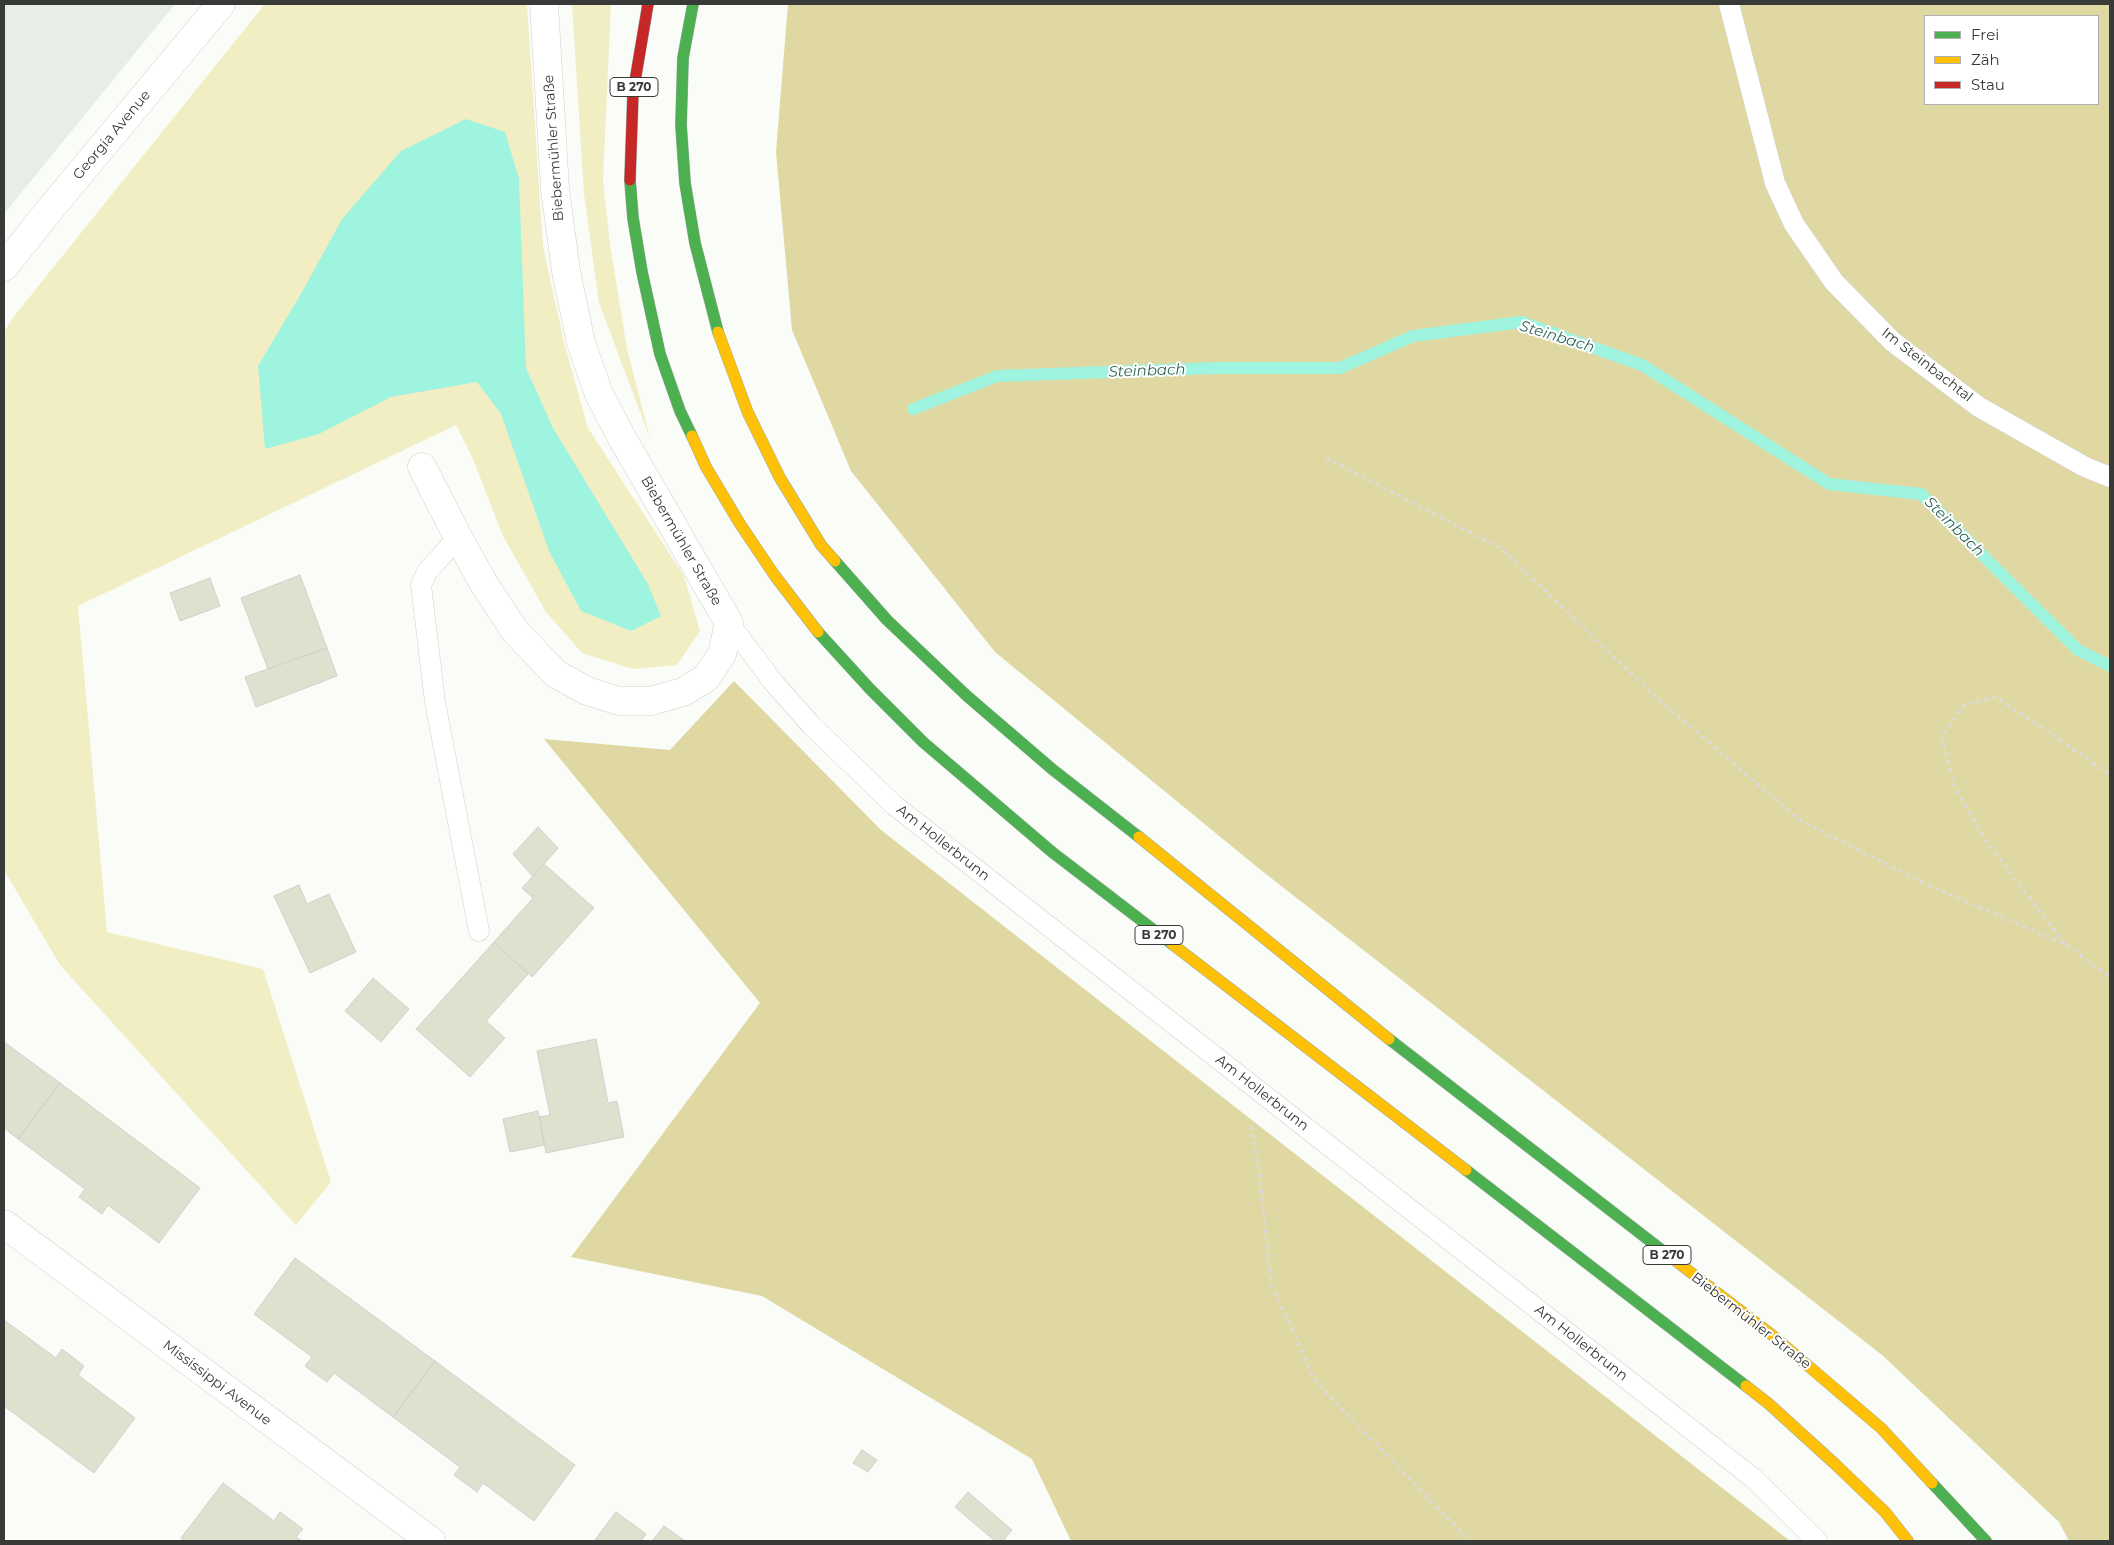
<!DOCTYPE html>
<html>
<head>
<meta charset="utf-8">
<style>
	body { margin:0 }
	#map { position:relative; width:2114px; height:1545px; overflow:hidden; background:#f9fcf7; font-family:Montserrat,sans-serif }
	canvas { display:block }
	.frame { position:absolute; inset:0; border:5px solid #383a37; pointer-events:none }
	.legend { position:absolute; left:1924px; top:15px; width:175px; height:90px; box-sizing:border-box; background:#fff; border:1px solid #afb0af; margin:0; padding:6px 9px; list-style:none; font-size:15px; color:#383a37 }
	.legend li { display:flex; align-items:center; gap:10px; height:25px }
	.legend b { width:25px; border:1px solid #afb0af }
</style>
</head>
<body>
<div id="map">
<canvas width="2114" height="1545"></canvas>
<div class="frame"></div>
<ul class="legend">
<li><b style="height:6px;background:#4caf50"></b>Frei</li>
<li><b style="height:6px;background:#ffc107"></b>Zäh</li>
<li><b style="height:6px;background:#c62828"></b>Stau</li>
</ul>
</div>
<script>
const c = document.querySelector('canvas').getContext('2d');
c.lineJoin = 'round';
function fillPath(path, color) {
  c.fillStyle = color;
  c.fill(path, 'evenodd');
}
function poly(rows) {
  const path = new Path2D();
  for (const r of rows) {
    path.moveTo(r[0], r[1]);
    for (let i = 2; i < r.length; i += 2) path.lineTo(r[i], r[i + 1]);
  }
  return path;
}
function trace(path, color, width, dash) {
  c.strokeStyle = color;
  c.lineWidth = width;
  c.lineCap = dash ? 'butt' : 'round';
  c.setLineDash(dash || []);
  c.stroke(path);
}
function drawText(font, color, halo, rows, align = 'center') {
  c.font = font + ' Montserrat,sans-serif';
  c.lineWidth = 4;
  c.setLineDash([]);
  c.textBaseline = 'middle';
  c.strokeStyle = halo;
  c.fillStyle = color;
  for (const [text, x, y, turn = 0] of rows) {
    c.save();
    c.translate(x, y);
    c.rotate((+turn || 0) * Math.PI / 180);
    c.textAlign = isNaN(turn) ? turn : align;
    if (halo) c.strokeText(text, 0, 0);
    c.fillText(text, 0, 0);
    c.restore();
  }
}
fillPath(poly([
	[4,4,175,4,4,214]
]), '#e8eee6');
fillPath(poly([
	[265,4,527,4,543,247,565,346,588,428,684,576,700,631,677,665,633,669,582,653,546,612,503,536,473,459,456,425,78,606,107,932,263,969,331,1182,296,1225,60,965,4,870,4,332,15,315],
	[572,4,611,4,603,181,610,244,627,349,650,438,599,303,584,194]
]), '#f2eec4');
fillPath(poly([
	[788,4,2110,4,2110,1541,2069,1541,2059,1522,1882,1355,1257,867,995,652,851,471,792,330,776,152],
	[1925,16,2098,16,2098,104,1925,104],
	[734,681,881,830,1790,1541,1071,1541,1032,1459,762,1296,571,1257,760,1003,544,739,670,750]
]), '#dfd8a2');
fillPath(poly([
	[466,119,505,132,519,179,526,368,553,428,648,584,661,616,631,631,581,611,549,551,501,414,477,382,391,397,319,434,265,449,258,366,302,292,342,219,401,151]
]), '#9ff4df');
trace(poly([
	[913,409,997,376,1215,368,1340,368,1413,336,1521,322,1642,365,1829,484,1921,494,2078,650,2110,666]
]), '#9ff4df', 12);
const building = poly([
	[300,575,327,648,268,669,241,598,300,575],
	[210,578,220,606,180,621,170,593,210,578],
	[327,648,337,676,256,707,245,677,327,648],
	[538,827,558,848,533,877,513,854,538,827],
	[544,864,594,908,532,977,494,942,533,898,522,888,544,864],
	[299,885,307,904,329,894,356,952,310,973,274,896,299,885],
	[494,942,528,974,486,1021,505,1038,470,1077,416,1029,494,942],
	[373,978,409,1009,381,1042,345,1011,373,978],
	[596,1039,608,1103,617,1101,624,1137,546,1153,539,1117,550,1115,537,1051,596,1039],
	[4,1042,60,1083,18,1139,4,1128,4,1042],
	[60,1083,200,1188,159,1243,108,1205,102,1214,79,1197,85,1189,18,1139,60,1083],
	[538,1111,545,1145,510,1152,503,1119,538,1111],
	[295,1258,435,1361,393,1417,334,1373,327,1382,305,1366,312,1357,254,1314,295,1258],
	[4,1320,56,1358,62,1349,84,1366,78,1375,135,1418,94,1473,4,1406,4,1320],
	[435,1361,575,1465,534,1521,483,1483,477,1492,454,1475,460,1467,393,1417,435,1361],
	[862,1450,877,1460,868,1472,853,1463,862,1450],
	[223,1483,274,1521,280,1512,303,1529,296,1537,302,1541,185,1541,181,1538,223,1483],
	[968,1492,1012,1530,1003,1541,995,1541,955,1507,968,1492],
	[616,1512,646,1534,641,1541,594,1541,616,1512],
	[664,1526,685,1541,652,1541,664,1526]
]);
fillPath(building, '#dce2ce');
trace(building, '#d0d1ce', 1);
const lane = poly([
	[1729,4,1775,183,1794,224,1834,282,1893,342,1979,407,2085,467,2110,477],
	[458,537,427,572,421,585,435,702,479,931],
	[729,623,774,683,812,726,894,805,1753,1478,1817,1541]
]);
const street = poly([
	[4,267,47,213,221,4],
	[422,467,458,537,484,584,515,631,556,674,587,691,619,701,651,701,683,692,706,678,722,654,729,623,622,438,599,394,581,343,566,271,555,189,544,4],
	[4,1224,431,1541]
]);
const fast = poly([
	[693,4,683,58,681,125,685,183,695,243,718,332],
	[630,180,633,218,642,272,660,354,680,411,692,436],
	[835,561,887,620,967,696,1052,769,1139,837],
	[818,632,870,689,923,742,1052,852,1172,944],
	[1389,1039,1663,1251],
	[1466,1170,1746,1386],
	[1932,1483,1986,1541]
]);
const slow = poly([
	[718,332,748,413,780,478,821,545,835,561],
	[692,436,706,467,740,524,775,576,818,632],
	[1139,837,1389,1039],
	[1172,944,1466,1170],
	[1663,1251,1772,1335,1881,1428,1932,1483],
	[1746,1386,1769,1404,1835,1464,1885,1512,1908,1541]
]);
const jam = poly([
	[630,180,633,93,648,4]
]);
trace(lane, '#cfd1cd', 21);
trace(street, '#cfd1cd', 29);
trace(fast, '#9dada3', 12);
trace(slow, '#9dada3', 12);
trace(jam, '#9dada3', 12);
trace(poly([
	[1326,458,1502,549,1651,693,1801,821,1932,887,2065,944,2110,977],
	[2065,944,1986,841,1954,786,1942,736,1964,705,1995,697,2046,730,2110,775],
	[1251,1126,1259,1168,1271,1285,1298,1341,1314,1380,1470,1541]
]), '#dadad9', 3, [4, 4]);
trace(lane, '#fefffe', 20);
trace(street, '#fefffe', 28);
trace(fast, '#4caf50', 11);
trace(slow, '#ffc107', 11);
trace(jam, '#c62828', 11);
for (const [x, y, w] of [
	[634,87,48],
	[1159,935,48],
	[1667,1255,48]
]) {
  const box = new Path2D();
  box.roundRect(x - w / 2, y - 9.5, w, 19, 4);
  c.fillStyle = '#fff';
  c.fill(box);
  trace(box, '#383a37', 1);
}
drawText('bold 12px', '#383a37', null, [
	["B 270",634,87],
	["B 270",1159,935],
	["B 270",1667,1255]
]);
drawText('14px', '#383a37', '#fff', [
	["Georgia Avenue",112,135,-50],
	["Biebermühler Straße",554,148,-94],
	["Im Steinbachtal",1927,365,38],
	["Biebermühler Straße",681,541,60],
	["Am Hollerbrunn",943,843,38],
	["Am Hollerbrunn",1262,1093,38],
	["Biebermühler Straße",1751,1321,38],
	["Am Hollerbrunn",1581,1343,38],
	["Mississippi Avenue",217,1383,37]
]);
drawText('italic 15px', '#306357', '#fff', [
	["Steinbach",1557,337,17],
	["Steinbach",1147,371,-2],
	["Steinbach",1954,527,45]
]);
</script>
</body>
</html>
